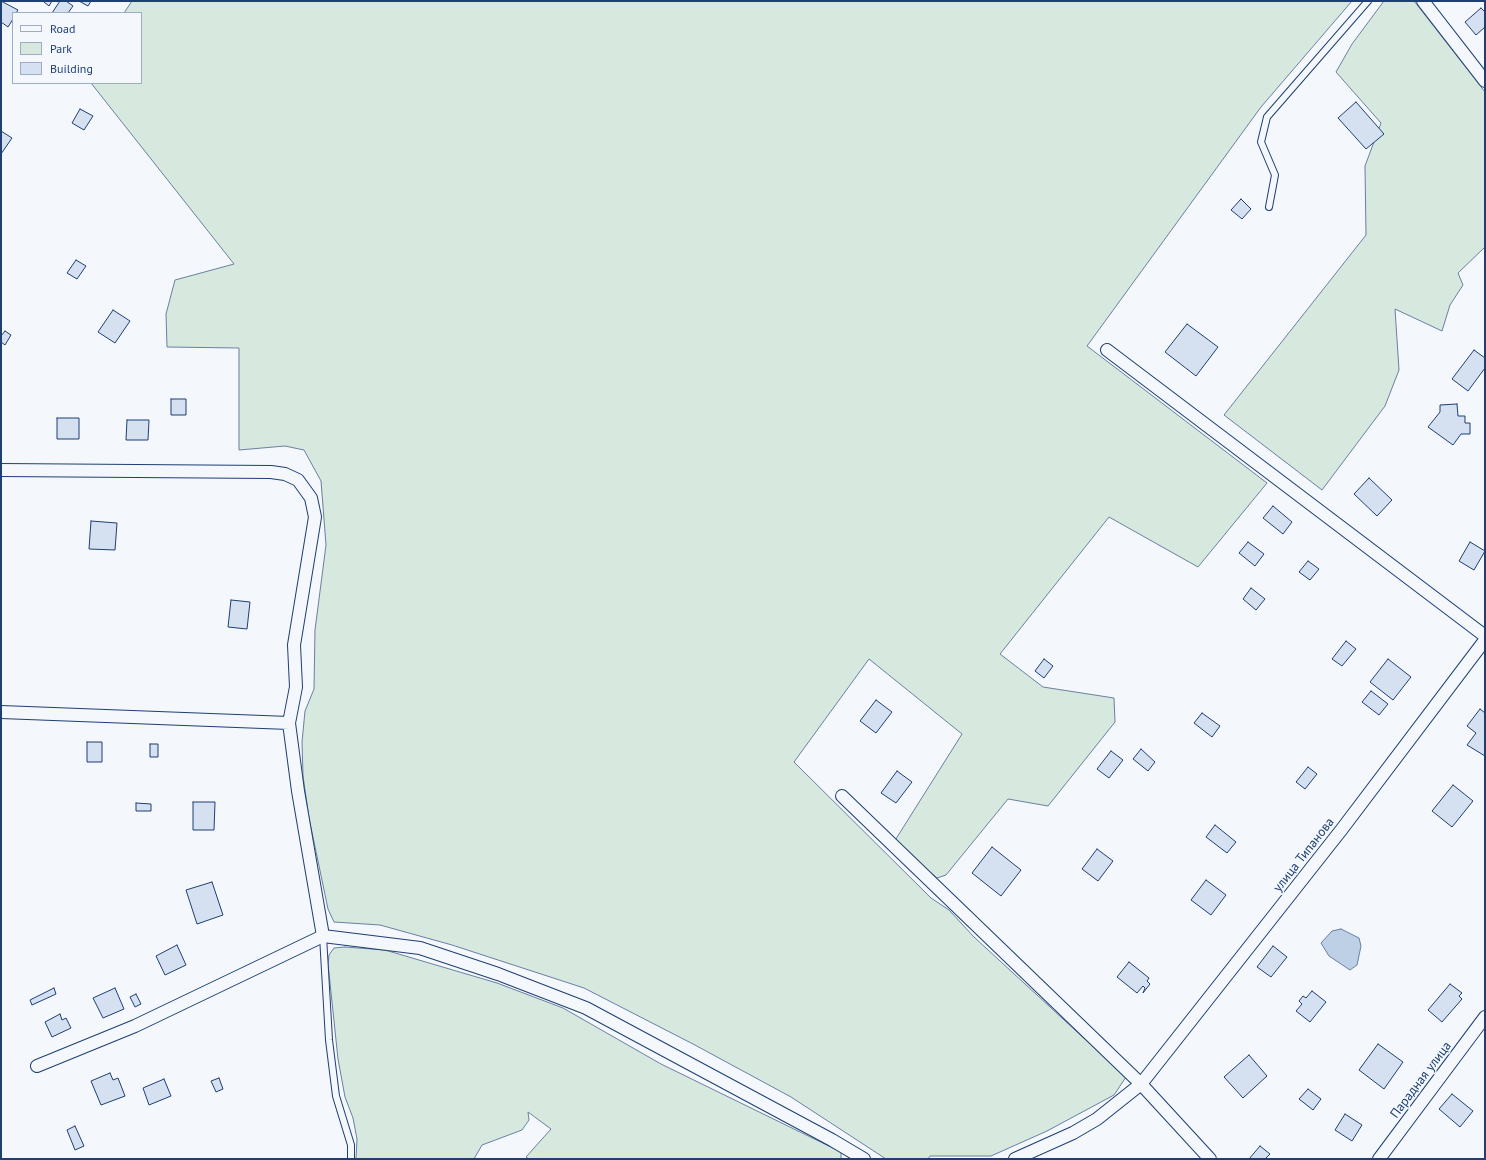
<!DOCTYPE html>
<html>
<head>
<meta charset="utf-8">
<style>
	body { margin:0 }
	#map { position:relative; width:1486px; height:1160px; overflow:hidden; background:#f4f7fb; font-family:"PT Sans",sans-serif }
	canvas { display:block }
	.frame { position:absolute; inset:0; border:2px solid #1d3f73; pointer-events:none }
	.legend { position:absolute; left:12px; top:12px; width:130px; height:72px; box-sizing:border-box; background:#f4f7fb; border:1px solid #9eadc5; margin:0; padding:5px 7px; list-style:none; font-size:12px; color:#1d3f73 }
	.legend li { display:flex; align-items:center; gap:8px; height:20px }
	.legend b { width:20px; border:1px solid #9eadc5 }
</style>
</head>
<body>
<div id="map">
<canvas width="1486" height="1160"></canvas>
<div class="frame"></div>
<ul class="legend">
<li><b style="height:5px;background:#f4f7fb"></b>Road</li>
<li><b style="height:11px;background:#d7e8df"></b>Park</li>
<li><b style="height:11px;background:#d5e0f0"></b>Building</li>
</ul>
</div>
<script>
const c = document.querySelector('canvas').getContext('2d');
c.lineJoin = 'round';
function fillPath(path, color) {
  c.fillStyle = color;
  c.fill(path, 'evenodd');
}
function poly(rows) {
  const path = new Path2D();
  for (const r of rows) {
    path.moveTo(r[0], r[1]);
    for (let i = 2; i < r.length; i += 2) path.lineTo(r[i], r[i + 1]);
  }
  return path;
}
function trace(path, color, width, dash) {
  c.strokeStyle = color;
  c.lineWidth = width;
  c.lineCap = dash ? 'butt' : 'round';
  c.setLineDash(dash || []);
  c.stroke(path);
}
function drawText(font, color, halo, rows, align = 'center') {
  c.font = font + ' "PT Sans",sans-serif';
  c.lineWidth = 3;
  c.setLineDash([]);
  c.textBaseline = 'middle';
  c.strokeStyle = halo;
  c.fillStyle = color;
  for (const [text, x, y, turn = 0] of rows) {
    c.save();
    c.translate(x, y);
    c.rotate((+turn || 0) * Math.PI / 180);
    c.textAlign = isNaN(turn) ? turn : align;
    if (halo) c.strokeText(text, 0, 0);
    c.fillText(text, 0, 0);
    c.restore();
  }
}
const green = poly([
	[132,1,1352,1,1261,107,1087,346,1267,483,1198,567,1109,517,1000,654,1043,687,1114,698,1115,722,1048,806,1008,799,946,875,937,878,894,842,962,734,869,659,794,762,931,898,949,910,974,937,1126,1077,1114,1095,1047,1131,991,1156,930,1156,928,1159,886,1159,791,1097,693,1044,584,988,452,945,380,925,334,922,328,909,309,818,303,776,302,742,305,711,314,689,315,630,326,545,321,481,304,450,285,446,239,450,239,348,167,347,166,314,175,280,234,264,91,83,141,83,141,13,124,13,132,1],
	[1384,1,1414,1,1485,92,1485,247,1458,273,1463,285,1450,305,1442,331,1395,309,1399,370,1385,406,1322,490,1224,415,1366,235,1365,166,1381,123,1336,72,1352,44,1384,1],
	[345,947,385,950,497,983,563,1008,661,1064,841,1152,841,1159,529,1159,526,1157,551,1129,528,1112,529,1120,522,1130,482,1145,474,1159,356,1159,357,1139,353,1118,345,1097,338,1059,328,964,329,955,334,948,345,947]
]);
fillPath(green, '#d7e8df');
trace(green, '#687fa3', 1);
const water = poly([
	[1341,929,1359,938,1361,946,1357,965,1350,970,1329,956,1321,943,1332,931,1341,929]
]);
fillPath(water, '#bed0e5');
trace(water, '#687fa3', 1);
const building = poly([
	[1,1,18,10,16,13,13,13,13,19,8,27,1,22,1,1],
	[45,1,52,1,49,6,44,2,45,1],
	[60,1,66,1,73,6,68,13,52,13,60,1],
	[79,1,91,1,88,6,79,1],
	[1481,8,1485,12,1485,27,1476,35,1465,22,1481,8],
	[1356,102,1384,134,1366,149,1338,118,1356,102],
	[80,109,93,116,84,130,72,123,80,109],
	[1,131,12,138,1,154,1,131],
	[1241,199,1251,209,1242,219,1231,210,1241,199],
	[76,260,86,266,77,279,67,273,76,260],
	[113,310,130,321,115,343,98,332,113,310],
	[1187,324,1218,347,1196,376,1165,352,1187,324],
	[5,331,11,335,5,345,1,342,1,336,5,331],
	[1474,350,1485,358,1485,368,1468,391,1452,379,1474,350],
	[171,399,186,399,186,415,171,415,171,399],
	[1457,404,1458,416,1465,416,1465,423,1470,423,1470,434,1461,434,1453,445,1428,427,1440,412,1440,405,1457,404],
	[57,418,79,418,79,439,57,439,57,418],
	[127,420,149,420,148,440,126,440,127,420],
	[1369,478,1392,500,1377,516,1354,494,1369,478],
	[1273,506,1292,522,1283,534,1263,518,1273,506],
	[91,521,117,523,115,550,89,549,91,521],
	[1248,542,1264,554,1255,566,1239,553,1248,542],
	[1470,542,1485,551,1474,570,1459,561,1470,542],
	[1308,561,1319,569,1310,580,1299,572,1308,561],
	[1251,588,1265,599,1256,610,1243,599,1251,588],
	[231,600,250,602,247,629,228,627,231,600],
	[1346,641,1356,649,1342,666,1332,659,1346,641],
	[1044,659,1053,666,1044,678,1035,671,1044,659],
	[1388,659,1411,677,1393,700,1370,682,1388,659],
	[1371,691,1388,704,1379,715,1362,702,1371,691],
	[876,700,892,712,876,733,860,721,876,700],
	[1480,709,1485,713,1485,756,1467,745,1476,733,1467,726,1480,709],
	[1202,713,1220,726,1212,737,1194,723,1202,713],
	[87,742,102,742,102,762,87,762,87,742],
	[150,744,158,744,158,757,150,757,150,744],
	[1141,749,1155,762,1148,771,1133,759,1141,749],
	[1111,751,1123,760,1109,778,1097,769,1111,751],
	[1308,767,1317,774,1305,789,1296,782,1308,767],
	[897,771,912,782,896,803,881,793,897,771],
	[1453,785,1473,801,1452,827,1432,811,1453,785],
	[193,802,215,802,214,830,193,830,193,802],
	[136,803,151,804,151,811,136,811,136,803],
	[1215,825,1236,842,1227,853,1206,837,1215,825],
	[992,847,1021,870,1001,896,972,873,992,847],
	[1097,849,1113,861,1098,881,1082,869,1097,849],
	[1206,880,1226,895,1211,915,1191,900,1206,880],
	[212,882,223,915,197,924,186,890,212,882],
	[177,945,186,965,165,975,156,956,177,945],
	[1273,946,1287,957,1271,977,1257,967,1273,946],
	[1129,962,1149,978,1147,981,1150,984,1143,993,1145,988,1143,986,1137,993,1117,977,1129,962],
	[1450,984,1462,993,1459,996,1462,999,1442,1022,1428,1010,1450,984],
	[54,988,56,994,32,1005,30,1000,54,988],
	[115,988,124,1009,103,1018,93,998,115,988],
	[1312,991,1326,1002,1310,1022,1296,1011,1302,1004,1299,1001,1303,996,1306,998,1312,991],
	[136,994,141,1004,135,1007,130,997,136,994],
	[60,1014,62,1020,66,1018,71,1028,52,1037,45,1022,60,1014],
	[1378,1044,1403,1062,1384,1089,1359,1070,1378,1044],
	[1249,1055,1267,1076,1243,1098,1224,1077,1249,1055],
	[110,1073,113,1080,118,1078,125,1096,101,1105,91,1081,110,1073],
	[219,1078,223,1089,216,1092,211,1081,219,1078],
	[164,1079,171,1096,149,1105,143,1088,164,1079],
	[1308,1089,1321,1099,1313,1110,1299,1099,1308,1089],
	[1452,1094,1473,1111,1460,1127,1439,1109,1452,1094],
	[1345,1114,1362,1125,1352,1141,1335,1130,1345,1114],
	[75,1126,84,1146,75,1150,67,1130,75,1126],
	[1260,1146,1270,1154,1265,1159,1249,1159,1260,1146]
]);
fillPath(building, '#d5e0f0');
trace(building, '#1d3f73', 1);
const service = poly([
	[1269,207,1275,175,1261,142,1267,117,1368,1],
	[323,936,329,1040,336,1096,351,1145,351,1159]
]);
const minor = poly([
	[1423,1,1485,81],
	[1107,350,1485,636],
	[1,470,271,472,285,474,298,480,311,498,315,517,294,645,296,687,289,723,298,791,323,936],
	[1,712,289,723],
	[842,796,1141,1084,1210,1159],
	[37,1066,135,1026,323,936,420,948,498,974,586,1008,832,1140,864,1159],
	[1015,1159,1073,1133,1097,1119,1141,1084,1342,829,1485,640],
	[1379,1159,1485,1017]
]);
trace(service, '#1d3f73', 8);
trace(minor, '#1d3f73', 14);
trace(service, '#f4f7fb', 6);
trace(minor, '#f4f7fb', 12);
drawText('13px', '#1d3f73', '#f4f7fb', [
	["улица Типанова",1304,855,-52],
	["Парадная улица",1421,1080,-53]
]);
</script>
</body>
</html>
